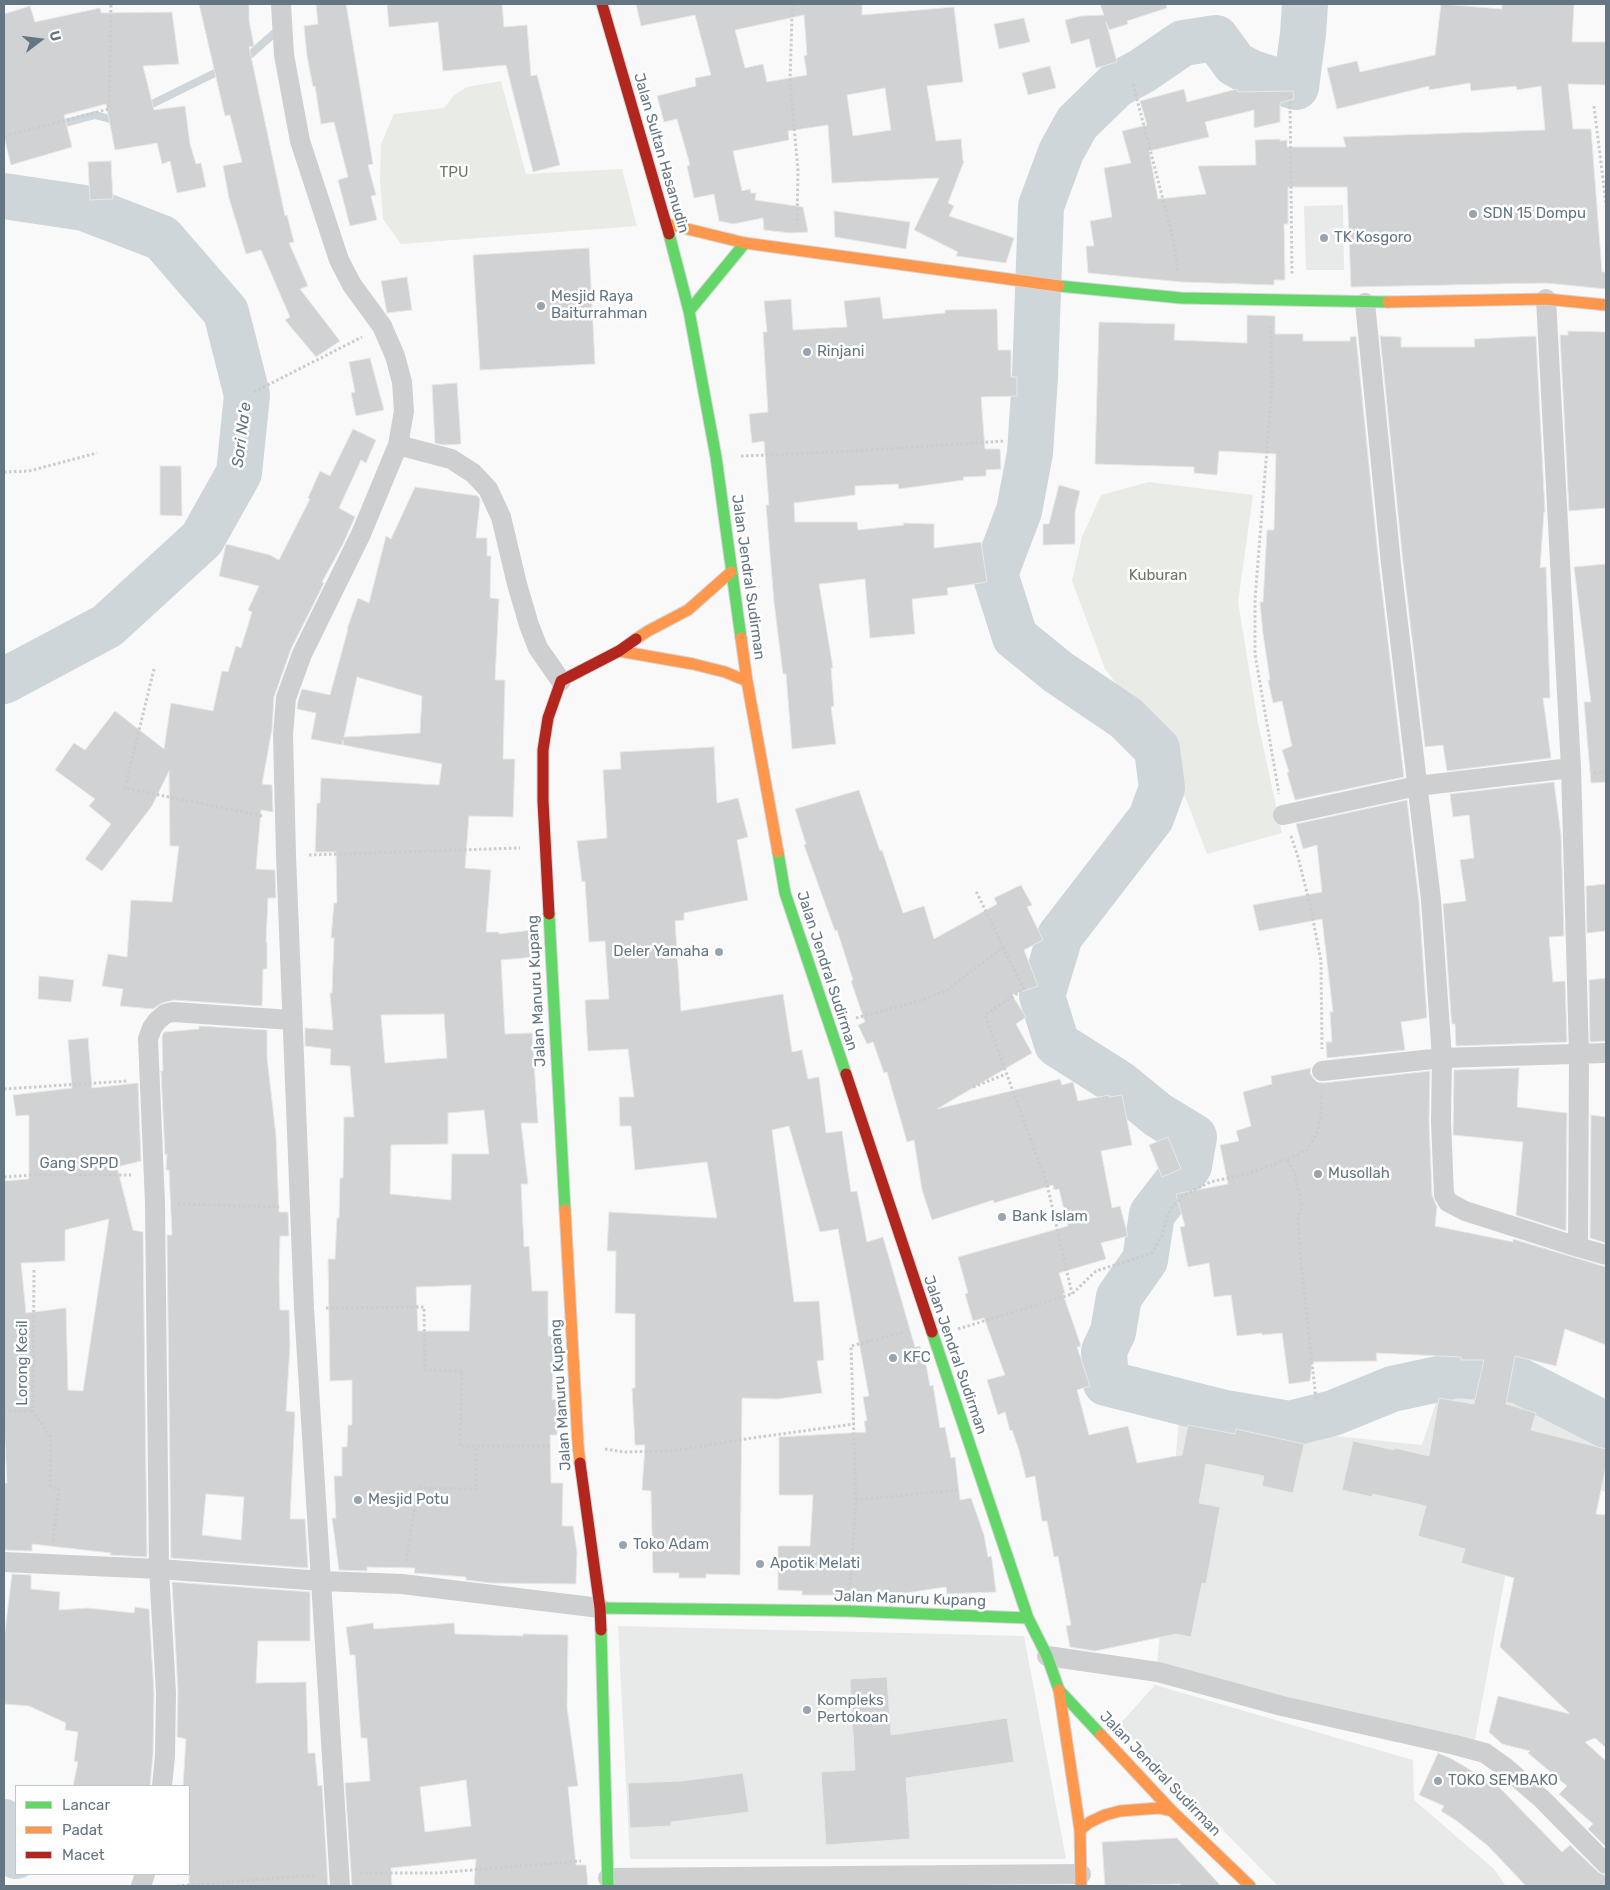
<!DOCTYPE html>
<html>
<head>
<meta charset="utf-8">
<style>
	body { margin:0 }
	#map { position:relative; width:1610px; height:1890px; overflow:hidden; background:#f9f9f9; font-family:Rubik,sans-serif }
	canvas { display:block }
	.frame { position:absolute; inset:0; border:5px solid #657683; pointer-events:none }
	.legend { position:absolute; left:15px; top:1785px; width:175px; height:90px; box-sizing:border-box; background:#fff; border:1px solid #c1c8cd; margin:0; padding:6px 9px; list-style:none; font-size:15px; color:#657683 }
	.legend li { display:flex; align-items:center; gap:10px; height:25px }
	.legend b { width:25px; border:1px solid #c1c8cd }
	.north { position:absolute; left:15px; top:15px; width:50px; height:50px; -webkit-text-stroke:4px #fff; paint-order:stroke; rotate:75deg; font-size:14px; font-weight:700; line-height:20px; text-align:center; color:#657683 }
	.north::after { content:''; display:block; margin:auto; width:18px; height:22px; background:#657683; clip-path:polygon(50% 0,100% 100%,50% 72%,0 100%) }
</style>
</head>
<body>
<div id="map">
<canvas width="1610" height="1890"></canvas>
<div class="frame"></div>
<ul class="legend">
<li><b style="height:6px;background:#63d668"></b>Lancar</li>
<li><b style="height:6px;background:#ff974d"></b>Padat</li>
<li><b style="height:6px;background:#b3261e"></b>Macet</li>
</ul>
<div class="north">U</div>
</div>
<script>
const c = document.querySelector('canvas').getContext('2d');
c.lineJoin = 'round';
function fillPath(path, color) {
  c.fillStyle = color;
  c.fill(path, 'evenodd');
}
function poly(rows) {
  const path = new Path2D();
  for (const r of rows) {
    path.moveTo(r[0], r[1]);
    for (let i = 2; i < r.length; i += 2) path.lineTo(r[i], r[i + 1]);
  }
  return path;
}
function trace(path, color, width, dash) {
  c.strokeStyle = color;
  c.lineWidth = width;
  c.lineCap = dash ? 'butt' : 'round';
  c.setLineDash(dash || []);
  c.stroke(path);
}
function drawText(font, color, halo, rows, align = 'center') {
  c.font = font + ' Rubik,sans-serif';
  c.lineWidth = 5;
  c.setLineDash([]);
  c.textBaseline = 'middle';
  c.strokeStyle = halo;
  c.fillStyle = color;
  for (const [text, x, y, turn = 0] of rows) {
    c.save();
    c.translate(x, y);
    c.rotate((+turn || 0) * Math.PI / 180);
    c.textAlign = isNaN(turn) ? turn : align;
    if (halo) c.strokeText(text, 0, 0);
    c.fillText(text, 0, 0);
    c.restore();
  }
}
fillPath(poly([
	[1343,205,1344,270,1306,270,1304,206],
	[1470,1379,1509,1384,1558,1412,1606,1435,1606,1492,1525,1469,1474,1745,1157,1664,1179,1420,1422,1445,1438,1397],
	[618,1626,1024,1636,1066,1859,630,1859],
	[1155,1685,1413,1760,1414,1800,1494,1869,1506,1886,1278,1886,1119,1725]
]), '#e8e9e9');
fillPath(poly([
	[501,81,526,174,622,169,637,226,401,244,383,219,380,180,381,144,394,114,444,108,454,95,467,87],
	[1149,482,1253,495,1238,602,1258,723,1282,833,1207,854,1181,786,1150,727,1105,669,1072,581,1082,537,1101,495]
]), '#e8ebe6');
trace(poly([
	[243,61,279,29],
	[144,108,223,69],
	[58,125,95,115,110,119,117,117]
]), '#ced6d9', 8);
trace(poly([
	[1305,4,1303,34,1296,87,1252,73,1235,64,1216,38,1183,43,1142,71,1116,85,1077,123,1061,152,1041,206,1035,377,1030,453,1019,511,995,574,1015,637,1058,672,1126,718,1157,749,1162,788,1151,818,1060,936,1042,996,1057,1044,1120,1084,1158,1115,1194,1137,1189,1166,1152,1214,1145,1260,1119,1297,1113,1332,1104,1351,1106,1383,1225,1413,1289,1424,1333,1413,1392,1389,1457,1375,1518,1380,1606,1425],
	[4,196,84,208,162,238,226,312,247,395,239,473,202,539,107,626,4,681],
	[4,1822,9,1828,16,1856]
]), '#ced6d9', 46);
const building = poly([
	[199,4,249,4,249,20,254,46,249,47,285,216,287,215,294,242,289,243,308,286,300,289,340,341,316,357,285,320,290,317,261,250,246,254,229,198,223,166,242,162,230,115,225,116,199,4],
	[316,4,346,4,373,164,368,165,376,195,371,196,377,220,350,226,338,180,348,177,334,122,321,124,315,86,313,87,307,56,304,26,318,24,316,4],
	[387,4,502,4,504,27,527,25,531,76,537,75,560,165,533,172,506,65,443,71,438,22,389,27,387,4],
	[636,4,862,4,862,15,954,7,963,82,927,86,936,141,961,139,963,161,964,161,948,203,954,206,949,216,1014,238,1006,263,956,256,958,252,914,230,939,178,832,183,828,125,788,131,789,140,733,151,742,191,750,189,751,193,756,193,755,200,803,207,808,232,790,233,764,230,763,218,733,224,719,221,714,194,694,198,687,166,690,165,677,119,664,122,657,96,696,86,695,78,711,75,695,15,641,26,636,4],
	[804,15,807,55,804,56,807,75,767,82,763,64,745,68,735,30,804,15],
	[885,88,891,130,853,136,847,95,885,88],
	[1100,4,1166,4,1167,8,1127,21,1128,24,1109,30,1106,22,1117,62,1096,68,1089,39,1071,44,1065,20,1081,16,1104,15,1100,4],
	[1441,4,1502,9,1502,4,1574,4,1572,42,1606,42,1606,85,1568,84,1573,129,1591,129,1602,272,1606,272,1606,289,1546,283,1351,287,1347,187,1288,187,1288,224,1284,224,1285,280,1274,280,1274,285,1182,282,1088,273,1086,246,1094,246,1090,221,1112,217,1104,168,1131,163,1122,131,1147,125,1140,101,1184,89,1187,102,1237,89,1238,92,1293,91,1294,99,1280,103,1280,122,1254,128,1254,110,1205,122,1209,137,1149,151,1158,199,1206,194,1198,166,1256,165,1255,140,1280,139,1280,141,1287,140,1287,147,1346,147,1343,137,1545,130,1541,86,1517,90,1516,86,1471,91,1470,83,1429,90,1429,86,1337,109,1327,68,1357,61,1360,72,1435,55,1441,4],
	[30,6,35,22,100,8,101,13,172,12,179,64,143,66,154,110,185,106,190,144,196,164,201,163,206,187,177,193,170,161,162,164,157,143,115,150,106,104,64,115,72,147,11,165,4,137,4,14,30,6],
	[1024,18,1030,42,999,49,994,24,1024,18],
	[1050,66,1056,88,1028,95,1022,73,1050,66],
	[111,161,113,199,90,200,88,162,111,161],
	[834,211,910,222,906,249,835,237,834,211],
	[589,248,595,364,480,370,473,255,589,248],
	[407,277,412,310,387,313,381,281,407,277],
	[880,297,883,319,945,313,945,310,997,309,998,350,1011,350,1011,377,1017,377,1017,396,981,397,985,449,1000,449,1001,469,986,470,986,476,963,477,964,480,899,489,898,484,855,486,855,495,794,503,795,522,857,522,858,530,904,525,903,523,934,524,934,548,981,542,987,582,947,588,948,595,912,599,915,634,870,638,865,579,819,584,833,668,831,668,834,706,831,707,836,744,792,749,786,674,783,674,774,602,766,505,769,505,764,441,752,443,749,414,768,412,763,332,767,332,764,301,791,299,793,330,847,327,844,301,880,297],
	[1247,315,1275,316,1275,334,1303,334,1303,341,1350,341,1350,337,1356,336,1379,565,1404,777,1295,800,1287,773,1289,772,1282,750,1292,746,1282,701,1273,703,1268,680,1270,680,1263,634,1260,602,1263,602,1267,530,1274,530,1276,454,1219,451,1217,475,1194,473,1194,467,1095,464,1099,322,1175,324,1174,340,1247,343,1247,315],
	[1568,331,1606,332,1606,508,1569,511,1560,335,1568,335,1568,331],
	[1380,336,1401,337,1401,347,1475,347,1474,339,1536,336,1545,512,1544,512,1540,568,1546,567,1550,698,1543,698,1551,758,1447,771,1443,745,1425,747,1403,563,1380,336],
	[370,358,384,410,356,416,351,393,355,392,349,362,370,358],
	[457,383,461,444,443,445,435,443,432,385,457,383],
	[353,429,376,440,366,463,361,460,339,508,355,517,343,544,322,582,324,583,291,649,274,697,272,729,262,784,272,785,273,812,261,810,256,869,275,870,276,898,268,898,266,942,267,942,267,969,263,969,262,1006,174,1000,162,1003,153,1009,120,1006,123,989,102,986,108,954,127,957,131,900,172,902,179,846,170,846,169,771,152,806,102,871,85,859,111,824,89,806,95,799,55,770,74,743,85,750,115,711,164,749,171,703,213,711,222,671,228,672,236,646,241,648,252,612,248,610,259,586,219,576,226,544,270,555,279,560,310,499,308,498,320,471,330,476,353,429],
	[160,466,181,466,182,516,160,515,160,466],
	[1059,485,1080,491,1075,512,1075,544,1043,545,1043,524,1049,524,1059,485],
	[415,487,478,496,480,500,476,538,487,538,487,556,491,556,490,598,499,599,495,680,505,680,503,759,515,759,513,817,469,816,465,868,491,870,486,932,499,932,499,934,532,930,534,957,501,960,505,1034,532,1033,538,1123,521,1123,528,1184,521,1184,524,1247,529,1246,532,1291,548,1291,548,1336,554,1336,552,1400,556,1399,557,1435,550,1435,551,1483,563,1483,562,1526,573,1526,577,1552,576,1584,492,1583,466,1580,466,1577,414,1573,415,1568,367,1567,367,1571,339,1570,332,1518,336,1518,334,1476,342,1476,342,1447,347,1447,348,1425,352,1425,352,1380,330,1381,328,1259,335,1259,337,1218,339,1218,340,1178,343,1178,344,1117,354,1117,350,1066,330,1065,331,1049,305,1046,305,1028,333,1030,330,993,332,993,334,938,331,938,334,903,337,903,336,852,315,852,317,803,320,803,321,778,439,785,442,764,343,745,343,740,342,745,311,739,316,713,297,709,298,701,302,689,330,695,348,629,347,629,358,598,369,603,386,536,391,539,415,487],
	[357,677,422,696,420,733,344,737,357,677],
	[444,1014,447,1058,385,1063,381,1015,444,1014],
	[484,1110,489,1154,452,1154,451,1200,390,1194,391,1145,448,1144,448,1113,484,1110],
	[471,1285,469,1331,418,1331,416,1287,471,1285],
	[1606,564,1606,782,1591,783,1584,702,1591,702,1574,567,1606,564],
	[714,747,717,803,738,798,748,837,737,840,748,900,684,913,684,920,675,921,681,1011,783,994,792,1052,802,1050,808,1079,819,1077,826,1133,842,1131,851,1192,857,1191,867,1242,883,1237,915,1347,920,1346,926,1364,930,1386,933,1385,940,1428,945,1427,951,1458,955,1457,960,1500,971,1498,984,1535,988,1557,991,1556,992,1560,996,1592,947,1594,946,1587,905,1593,843,1591,843,1595,802,1595,802,1591,778,1590,778,1546,810,1546,813,1495,779,1495,779,1437,866,1432,864,1421,867,1421,863,1397,869,1396,838,1229,820,1232,789,1126,772,1130,794,1302,819,1301,824,1360,817,1361,822,1393,777,1399,742,1398,740,1575,706,1574,706,1578,679,1578,679,1573,653,1573,651,1491,642,1490,645,1445,635,1445,632,1388,635,1388,635,1314,615,1313,616,1251,607,1251,609,1212,717,1218,707,1162,635,1170,631,1126,620,1126,619,1097,634,1097,628,1049,588,1051,585,1000,609,999,605,941,589,942,585,881,582,882,577,841,607,838,603,770,621,769,620,752,714,747],
	[1554,782,1561,835,1564,936,1549,937,1553,982,1565,981,1567,1042,1456,1046,1455,1024,1452,1024,1451,1015,1443,904,1466,901,1460,860,1474,858,1469,815,1453,817,1450,794,1554,782],
	[859,790,880,851,882,850,903,913,924,906,934,939,997,904,994,898,1021,885,1032,905,1027,907,1043,940,1024,950,1038,986,1012,995,1026,1017,1016,1024,1032,1053,937,1109,1060,1079,1062,1085,1073,1082,1078,1101,1109,1095,1109,1097,1122,1095,1132,1145,1101,1151,1112,1208,1120,1206,1128,1236,1101,1243,1106,1259,1059,1273,1065,1293,1063,1294,1081,1346,1077,1347,1090,1386,1077,1390,1089,1435,1128,1426,1137,1463,1182,1455,1188,1425,1235,1434,1236,1429,1304,1444,1293,1493,1262,1486,1264,1476,1206,1464,1199,1503,1220,1507,1206,1584,1202,1583,1191,1637,1176,1634,1095,1651,1070,1647,1066,1626,1071,1625,1058,1556,1054,1557,1047,1521,1042,1521,1035,1476,1026,1478,1019,1450,1012,1430,1010,1431,1005,1412,998,1415,987,1380,1005,1375,984,1318,973,1321,965,1294,968,1293,958,1257,1068,1226,1059,1189,1054,1190,1053,1185,994,1203,993,1200,932,1220,922,1190,914,1140,907,1142,887,1072,884,1073,873,1042,867,1044,858,1025,865,1022,851,981,853,980,837,930,835,931,804,845,806,844,795,809,859,790],
	[1407,800,1419,901,1427,1018,1401,1022,1405,1050,1327,1058,1326,1042,1332,1042,1330,1012,1333,1012,1322,919,1259,931,1253,905,1322,892,1317,845,1303,849,1296,824,1407,800],
	[1606,884,1606,931,1587,933,1586,886,1606,884],
	[39,976,74,980,71,1002,38,999,39,976],
	[1606,978,1606,1041,1590,1042,1589,980,1606,978],
	[199,1026,267,1030,267,1057,276,1136,279,1212,288,1212,289,1236,280,1236,279,1280,280,1310,289,1310,290,1346,286,1411,295,1412,290,1519,305,1519,308,1568,171,1558,167,1235,172,1235,169,1170,166,1170,167,1154,165,1155,161,1071,163,1071,162,1036,164,1032,199,1029,199,1026],
	[206,1494,244,1497,241,1540,202,1535,206,1494],
	[88,1038,92,1088,138,1083,141,1161,117,1167,133,1230,143,1232,147,1557,110,1555,111,1553,32,1544,32,1551,4,1550,4,1483,7,1483,4,1424,4,1181,29,1179,29,1115,16,1116,13,1095,72,1088,68,1040,88,1038],
	[109,1219,83,1391,68,1390,66,1308,26,1313,21,1263,65,1261,65,1230,109,1219],
	[1311,1068,1310,1073,1313,1078,1317,1082,1323,1083,1430,1071,1429,1121,1432,1195,1437,1207,1435,1226,1513,1242,1513,1239,1606,1267,1606,1345,1565,1329,1556,1366,1515,1356,1506,1404,1536,1413,1531,1430,1606,1449,1606,1466,1596,1514,1606,1515,1606,1748,1595,1738,1585,1742,1606,1761,1606,1847,1588,1829,1593,1824,1559,1794,1567,1786,1528,1753,1530,1751,1502,1744,1489,1732,1498,1696,1570,1714,1500,1647,1514,1578,1461,1563,1465,1549,1418,1536,1426,1506,1373,1494,1372,1497,1342,1490,1353,1441,1394,1450,1395,1448,1429,1456,1439,1398,1474,1404,1484,1360,1461,1360,1461,1357,1376,1353,1377,1361,1312,1362,1310,1381,1289,1384,1282,1333,1262,1335,1262,1333,1237,1336,1231,1295,1214,1297,1209,1263,1188,1267,1180,1227,1185,1226,1176,1194,1228,1184,1220,1145,1239,1141,1236,1131,1251,1126,1243,1092,1272,1084,1271,1076,1311,1068],
	[1519,1068,1517,1107,1567,1113,1566,1231,1516,1215,1523,1142,1453,1135,1454,1070,1519,1068],
	[1591,1115,1606,1117,1606,1243,1590,1238,1591,1115],
	[1168,1137,1181,1169,1162,1177,1149,1145,1168,1137],
	[12,1574,31,1575,31,1589,60,1592,59,1610,88,1608,134,1613,135,1607,149,1609,154,1693,153,1755,150,1786,73,1786,78,1762,74,1761,78,1732,65,1730,66,1723,29,1706,4,1704,4,1639,12,1574],
	[172,1582,310,1592,310,1641,258,1641,256,1683,306,1682,308,1753,315,1753,318,1786,322,1785,328,1886,189,1886,189,1786,183,1786,186,1739,177,1737,178,1692,172,1582],
	[373,1623,374,1629,454,1623,455,1634,523,1636,523,1634,568,1635,567,1707,578,1786,568,1787,576,1865,586,1865,588,1886,474,1886,476,1859,391,1868,392,1886,352,1886,345,1783,370,1781,367,1738,361,1738,355,1655,350,1655,346,1627,373,1623],
	[466,1780,471,1826,425,1832,420,1787,466,1780],
	[887,1677,891,1735,1007,1718,1014,1762,906,1778,910,1839,826,1845,821,1772,855,1770,850,1679,887,1677],
	[1438,1753,1452,1759,1499,1787,1562,1852,1570,1845,1598,1872,1606,1876,1606,1886,1526,1886,1488,1846,1457,1821,1441,1811,1444,1806,1419,1795,1438,1753],
	[743,1773,749,1812,671,1822,671,1826,630,1828,628,1783,682,1781,743,1773],
	[1177,1838,1221,1886,1182,1886,1180,1884,1105,1886,1102,1842,1177,1838]
]);
fillPath(building, '#d0d2d3');
trace(building, '#e8e8e8', 1);
const fast = poly([
	[669,234,689,311,716,457,741,638],
	[1059,286,1181,298,1388,302],
	[689,311,745,243],
	[778,852,785,893,846,1074],
	[549,914,565,1210],
	[932,1332,1028,1618,1047,1656,1059,1690,1101,1735],
	[600,1608,848,1611,1028,1618],
	[601,1630,608,1886]
]);
const slow = poly([
	[667,224,745,243,1059,286],
	[1388,302,1546,299,1606,305],
	[741,638,747,681,778,852],
	[636,639,648,631,688,610,731,572],
	[619,651,693,664,725,672,747,681],
	[565,1210,578,1445,580,1463],
	[1059,1690,1080,1830,1081,1886],
	[1101,1735,1172,1811,1250,1886],
	[1080,1830,1090,1822,1105,1815,1120,1811,1159,1808,1172,1811]
]);
const jam = poly([
	[602,4,669,234],
	[549,914,543,801,543,750,548,718,561,681,619,651,636,639],
	[846,1074,932,1332],
	[580,1463,600,1608,601,1630]
]);
trace(fast, '#d5d6d7', 13);
trace(slow, '#d5d6d7', 13);
trace(jam, '#d5d6d7', 13);
trace(poly([
	[794,4,792,14,790,82,798,170,797,225],
	[1133,84,1173,238,1178,272],
	[1290,96,1292,275],
	[1594,106,1606,204],
	[4,136,109,109,111,4],
	[1271,326,1272,386,1255,599,1255,654,1279,794],
	[254,392,362,337],
	[741,456,837,452,1005,441],
	[4,472,29,471,97,453],
	[154,669,125,788,262,816],
	[1594,773,1606,772],
	[1291,836,1298,857,1311,909,1321,961,1322,1049],
	[309,855,520,848],
	[1003,947,1024,989,985,1015,1047,1184,1072,1294],
	[856,1018,922,1000,946,991,1003,947,976,891],
	[973,1087,1006,1074],
	[4,1089,127,1081],
	[4,1177,32,1175,131,1175],
	[178,1204,279,1207],
	[34,1270,33,1411,51,1437,50,1486,59,1490,53,1542],
	[326,1308,424,1307,425,1370,462,1371,460,1446,551,1446],
	[958,1329,1072,1294,1096,1271,1152,1253,1162,1236,1167,1217,1172,1207,1184,1195,1210,1182,1247,1174,1287,1159],
	[1316,1399,1300,1254,1298,1218,1301,1210,1301,1203,1295,1174,1287,1159,1307,1150,1317,1133,1321,1113,1322,1093],
	[4,1411,33,1411],
	[605,1449,624,1452,671,1451,752,1438,854,1424],
	[856,1500,851,1346,904,1332],
	[406,1561,418,1488,476,1489,476,1446],
	[850,1585,856,1500,957,1490],
	[360,1873,436,1873,581,1861],
	[177,1886,317,1875]
]), '#cbcccd', 3, [2.5, 2.5]);
trace(poly([
	[281,4,284,55,300,141,339,260,352,285,382,326,395,356,402,382,404,411,398,445,361,534,302,654,286,698,283,735,286,855,304,1308,340,1886],
	[1546,299,1571,768,1579,1055,1578,1247,1606,1255],
	[1365,303,1391,564,1431,900,1442,1058,1441,1121,1444,1195,1448,1202,1465,1211,1578,1247],
	[398,445,451,459,473,473,488,489,501,517,517,584,529,625,538,648,561,681],
	[1283,815,1417,786,1571,768],
	[1322,1071,1442,1058,1606,1053],
	[4,1562,159,1569,322,1581,402,1584,600,1608],
	[1047,1656,1158,1672,1282,1706,1455,1745,1485,1753,1506,1768,1542,1799,1606,1864],
	[162,1786,165,1756,166,1693,159,1569,155,1203,148,1039,152,1028,157,1021,165,1014,173,1012,292,1020],
	[608,1878,1081,1874],
	[141,1886,145,1874]
]), '#cecfd0', 20);
trace(fast, '#63d668', 11);
trace(slow, '#ff974d', 11);
trace(jam, '#b3261e', 11);
for (const [x, y, r, color] of [
	[1473,214,5,"#99a4ac"],
	[1324,238,5,"#99a4ac"],
	[541,306,5,"#99a4ac"],
	[807,352,5,"#99a4ac"],
	[719,952,5,"#99a4ac"],
	[1318,1174,5,"#99a4ac"],
	[1002,1217,5,"#99a4ac"],
	[893,1358,5,"#99a4ac"],
	[358,1500,5,"#99a4ac"],
	[623,1545,5,"#99a4ac"],
	[760,1564,5,"#99a4ac"],
	[807,1710,5,"#99a4ac"],
	[1438,1781,5,"#99a4ac"]
]) {
  const dot = new Path2D();
  dot.arc(x, y, r, 0, 2 * Math.PI);
  c.fillStyle = color;
  c.fill(dot);
  trace(dot, '#fff', 2);
}
drawText('15px', '#657683', '#fff', [
	["Jalan Sultan Hasanudin",661,153,74],
	["Jalan Jendral Sudirman",748,577,82],
	["Jalan Jendral Sudirman",827,971,72],
	["Jalan Manuru Kupang",537,991,-93],
	["Gang SPPD",79,1164],
	["Jalan Jendral Sudirman",955,1355,71],
	["Lorong Kecil",23,1363,-90],
	["Jalan Manuru Kupang",561,1395,-94],
	["Jalan Manuru Kupang",910,1599,2],
	["Jalan Jendral Sudirman",1160,1774,46]
]);
drawText('15px', '#687a64', '#fff', [
	["TPU",454,173],
	["Kuburan",1158,576]
]);
drawText('15px', '#657683', '#fff', [
	["SDN 15 Dompu",1483,214],
	["TK Kosgoro",1334,238],
	["Mesjid Raya",551,297],
	["Baiturrahman",551,314],
	["Rinjani",817,352],
	["Deler Yamaha",709,952,"right"],
	["Musollah",1328,1174],
	["Bank Islam",1012,1217],
	["KFC",903,1358],
	["Mesjid Potu",368,1500],
	["Toko Adam",633,1545],
	["Apotik Melati",770,1564],
	["Kompleks",817,1701],
	["Pertokoan",817,1718],
	["TOKO SEMBAKO",1448,1781]
], 'left');
drawText('italic 16px', '#60757c', '#fff', [
	["Sori Na'e",242,435,-83]
]);
</script>
</body>
</html>
